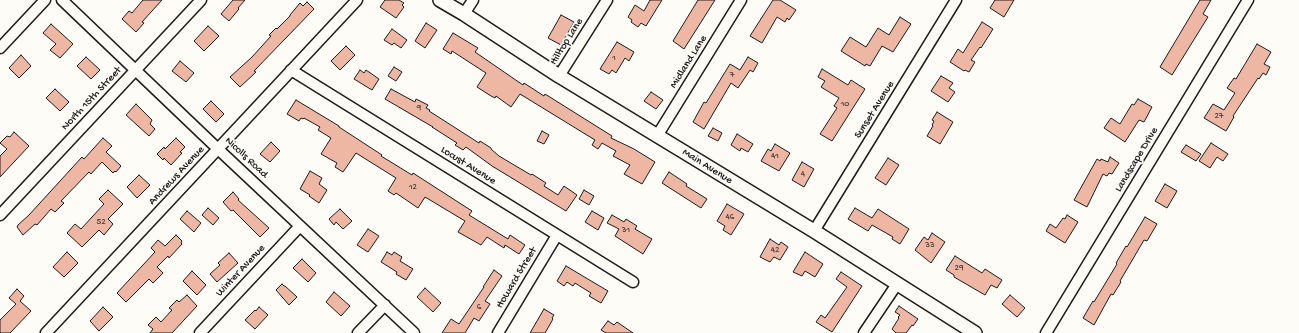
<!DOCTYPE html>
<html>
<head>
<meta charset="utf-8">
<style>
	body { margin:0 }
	canvas { display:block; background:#fdfcf7 }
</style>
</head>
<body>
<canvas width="1299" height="333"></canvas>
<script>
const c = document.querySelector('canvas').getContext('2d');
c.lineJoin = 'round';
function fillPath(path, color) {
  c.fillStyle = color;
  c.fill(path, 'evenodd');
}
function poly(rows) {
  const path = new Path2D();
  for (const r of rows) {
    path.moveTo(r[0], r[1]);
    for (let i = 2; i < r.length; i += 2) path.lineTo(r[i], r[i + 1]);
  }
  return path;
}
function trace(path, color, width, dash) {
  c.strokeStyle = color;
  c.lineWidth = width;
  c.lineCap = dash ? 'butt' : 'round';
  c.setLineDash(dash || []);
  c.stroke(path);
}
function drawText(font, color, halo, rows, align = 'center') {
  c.font = font + ' "Gochi Hand",sans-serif';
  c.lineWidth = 3.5;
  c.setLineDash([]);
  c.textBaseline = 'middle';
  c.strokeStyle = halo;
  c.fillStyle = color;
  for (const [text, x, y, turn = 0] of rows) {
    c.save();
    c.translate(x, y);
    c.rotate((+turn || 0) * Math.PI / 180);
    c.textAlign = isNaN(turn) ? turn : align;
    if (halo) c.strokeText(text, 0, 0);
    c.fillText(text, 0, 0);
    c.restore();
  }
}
const building = poly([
	[143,0,162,0,142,22,144,23,136,32,122,19,129,11,132,13,143,0],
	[233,0,245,0,238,8,239,9,229,21,221,14,233,0],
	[385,0,399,0,404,3,402,5,404,7,396,18,380,7,385,0],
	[650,0,662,0,646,26,641,23,638,27,631,22,632,20,628,17,635,5,644,11,650,0],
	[698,0,715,0,684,49,673,41,698,0],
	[773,0,780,0,796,10,789,20,787,18,785,22,777,17,762,43,750,36,773,0],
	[995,0,1014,0,1004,17,990,8,995,0],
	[1200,0,1211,0,1203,14,1208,17,1172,75,1160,67,1200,0],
	[307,2,314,9,254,71,256,72,240,87,230,77,252,57,271,36,269,35,276,28,277,29,290,16,290,15,300,3,303,6,307,2],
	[561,15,574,22,561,45,548,38,561,15],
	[900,17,911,24,893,52,882,46,870,66,866,64,865,66,841,51,850,37,866,47,878,28,889,35,900,17],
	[982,22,993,29,981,48,980,47,971,60,975,62,969,72,965,70,964,71,950,62,958,49,963,53,982,22],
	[426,23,437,30,425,48,415,41,426,23],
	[51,24,73,44,60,58,50,50,56,44,43,33,51,24],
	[208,26,219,36,204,51,194,41,208,26],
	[392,29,407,40,401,48,394,43,392,45,384,40,392,29],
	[453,33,478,48,475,52,523,85,524,83,544,96,545,94,612,136,611,138,634,149,655,162,642,184,624,174,630,165,613,156,616,151,602,143,598,149,592,145,595,140,520,94,511,107,496,96,495,98,491,96,477,87,486,73,452,51,451,54,443,49,453,33],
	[617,42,634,52,629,61,625,58,616,73,612,70,609,74,600,69,617,42],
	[1257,44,1271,52,1264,64,1270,67,1266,75,1263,73,1259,79,1258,78,1233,116,1234,117,1226,131,1204,118,1213,104,1224,110,1235,93,1227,88,1234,78,1236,79,1257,44],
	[346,46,355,55,340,70,331,61,346,46],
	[21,55,31,66,19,78,9,68,21,55],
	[86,57,100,70,91,79,77,66,86,57],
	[748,57,758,63,753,72,750,70,738,88,731,83,704,129,693,122,704,102,706,103,730,64,740,70,748,57],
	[180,61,194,73,186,82,172,71,180,61],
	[394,67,402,72,396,81,388,76,394,67],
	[822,69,848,85,851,80,865,89,832,141,820,134,837,108,834,106,839,98,821,87,825,81,818,77,822,69],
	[360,70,364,73,366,70,379,79,372,90,354,79,360,70],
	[941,76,953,83,949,88,955,92,948,102,931,91,941,76],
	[55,89,69,102,60,111,46,98,55,89],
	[391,89,415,102,416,99,428,105,426,108,430,110,429,111,479,143,480,141,491,148,491,149,499,156,531,175,532,174,546,183,544,186,558,195,564,186,577,195,566,211,492,166,466,147,463,150,455,145,457,143,432,127,433,127,385,99,391,89],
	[651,92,663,100,656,109,644,101,651,92],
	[1138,99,1152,107,1144,122,1139,120,1125,142,1104,128,1111,118,1120,124,1132,104,1134,105,1138,99],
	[296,100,339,126,339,127,382,155,381,156,412,175,413,173,472,211,469,215,508,239,510,235,525,245,519,254,505,245,504,248,487,237,481,245,458,232,465,221,425,197,418,208,396,193,394,195,388,191,396,178,356,153,343,172,335,167,337,163,321,154,331,138,318,130,320,127,304,118,303,119,301,118,299,121,287,114,296,100],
	[211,101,224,114,216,122,203,109,211,101],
	[136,104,152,120,150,124,155,129,149,136,126,115,136,104],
	[937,112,953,122,940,144,927,136,933,126,932,125,934,121,932,120,937,112],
	[713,128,722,133,718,141,708,136,713,128],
	[542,131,549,135,544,144,537,141,542,131],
	[14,132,29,146,0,177,0,156,7,149,0,143,7,136,10,137,14,132],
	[737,134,753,144,748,152,741,148,740,151,731,145,737,134],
	[103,138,112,146,106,152,121,166,116,172,115,171,113,173,102,162,91,174,89,172,61,201,64,203,55,212,51,209,37,225,35,224,23,235,17,227,18,225,29,215,82,157,84,159,103,138],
	[176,138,185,147,180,152,182,153,171,165,164,158,163,160,157,154,164,147,165,149,176,138],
	[271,142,280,151,270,162,260,154,271,142],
	[1211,143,1228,154,1223,161,1217,157,1210,168,1199,161,1211,143],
	[775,144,790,153,779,171,761,161,768,149,771,151,775,144],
	[1186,145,1201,154,1196,161,1181,152,1186,145],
	[1110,157,1119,163,1112,174,1109,173,1107,176,1103,174,1087,207,1074,200,1097,159,1100,161,1101,159,1108,162,1110,157],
	[888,158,899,165,886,185,875,178,888,158],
	[802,162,814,169,804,187,792,180,802,162],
	[310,171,322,178,319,184,327,190,319,203,309,196,310,195,300,189,310,171],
	[669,172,687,184,686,186,707,199,701,208,662,183,669,172],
	[139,175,150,185,137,198,127,187,139,175],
	[1165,184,1177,191,1167,208,1155,201,1165,184],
	[108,190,123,204,108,219,113,224,104,235,99,230,82,247,67,233,75,224,81,229,104,204,99,199,108,190],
	[584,190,594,196,589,205,579,199,584,190],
	[233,192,239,199,238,200,269,228,260,237,233,210,231,211,223,202,233,192],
	[727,204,744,214,731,235,723,230,725,226,717,221,727,204],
	[208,208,219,218,213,225,202,215,208,208],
	[855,208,872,218,878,209,909,229,900,244,892,239,893,237,872,225,868,231,848,219,855,208],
	[340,209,352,221,343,229,336,222,334,225,329,219,340,209],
	[187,211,201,223,194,232,180,219,187,211],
	[592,211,604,218,598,230,585,222,592,211],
	[612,215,624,222,626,219,637,226,635,229,652,239,643,254,615,236,619,229,607,223,612,215],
	[1067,215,1078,222,1065,243,1046,231,1050,224,1056,228,1063,218,1065,219,1067,215],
	[1145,217,1157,224,1147,241,1144,240,1120,281,1121,282,1113,295,1111,294,1094,325,1083,318,1093,301,1094,302,1117,264,1116,263,1126,246,1127,247,1145,217],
	[368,229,379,236,368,252,357,245,368,229],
	[932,233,945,242,931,263,915,250,924,237,928,240,932,233],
	[176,235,182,241,181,243,182,244,169,258,168,256,157,267,163,273,153,283,149,279,126,302,117,293,155,252,151,248,158,240,165,246,176,235],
	[770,239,779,245,781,242,788,247,780,260,774,257,770,262,760,257,770,239],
	[67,252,78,263,64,277,53,267,67,252],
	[387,252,392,255,394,252,402,257,400,261,413,269,406,280,396,274,397,272,381,262,387,252],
	[805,252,823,264,815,277,805,271,802,276,793,272,805,252],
	[229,253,238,263,217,282,210,274,220,265,218,263,229,253],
	[955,256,982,273,985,269,1002,280,997,288,991,285,985,295,954,277,954,275,946,270,955,256],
	[302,259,316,273,308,282,293,268,302,259],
	[566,266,608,291,601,303,589,296,591,293,575,283,573,286,567,282,564,286,557,281,566,266],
	[494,270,502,276,485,301,490,304,479,321,474,318,465,333,442,333,451,319,459,324,484,287,483,287,494,270],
	[192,271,206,285,197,295,183,281,192,271],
	[841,272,862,286,832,332,816,322,821,315,825,318,847,287,836,279,841,272],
	[282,284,284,286,285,286,297,297,289,305,276,290,282,284],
	[425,288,441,303,433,312,417,297,425,288],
	[17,289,24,296,20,301,31,311,10,333,0,333,0,320,16,304,9,298,17,289],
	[334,292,350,306,341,316,326,302,334,292],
	[187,295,197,306,172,333,150,333,153,329,148,325,156,317,161,322,172,310,169,308,177,300,179,302,187,295],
	[1010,295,1025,308,1017,317,1002,304,1010,295],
	[899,306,918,319,913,326,912,325,906,333,896,333,892,329,899,318,898,317,900,315,895,312,899,306],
	[103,307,113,317,99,331,90,321,103,307],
	[259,307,268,315,255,329,245,320,255,310,256,311,259,307],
	[544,309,554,315,552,318,553,319,545,333,530,333,544,309],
	[608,321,614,325,617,322,633,333,606,333,601,330,608,321]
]);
fillPath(building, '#eeb7a4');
trace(building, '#1c1c1c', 1);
const minor = poly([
	[62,0,218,149,414,333],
	[464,14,473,0],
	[0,48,45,0],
	[291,70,633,282],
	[559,76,607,0],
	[657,136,741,0],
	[0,215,201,0],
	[814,231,956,0],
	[46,333,357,0],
	[200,333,300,226],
	[358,333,385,305],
	[498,333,557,235],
	[864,333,897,284],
	[1046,333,1248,0]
]);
const tertiary = poly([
	[440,0,464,14,559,76,814,231,975,333]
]);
trace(minor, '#1c1c1c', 13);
trace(tertiary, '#1c1c1c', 16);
trace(minor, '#fdfcf7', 10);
trace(tertiary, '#fdfcf7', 13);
drawText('9px', '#50433e', null, [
	["1",614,59],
	["7",732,76],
	["10",845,105],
	["9",419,109],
	["27",1219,117],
	["41",775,157],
	["4",803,175],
	["12",413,188],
	["46",730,218],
	["52",101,223],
	["31",626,231],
	["33",930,246],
	["42",775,251],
	["29",959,269],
	["6",479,308]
]);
drawText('11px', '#1c1c1c', '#fdfcf7', [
	["Hilltop Lane",567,42,-58],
	["Midland Lane",689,62,-58],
	["North 15th Street",92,99,-47],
	["Sunset Avenue",875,110,-58],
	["Nicolls Road",246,158,43],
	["Landscape Drive",1137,160,-59],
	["Locust Avenue",468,166,32],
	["Main Avenue",707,167,32],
	["Andrews Avenue",177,176,-47],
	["Winter Avenue",241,271,-47],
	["Howard Street",517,278,-59]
]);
</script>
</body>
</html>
